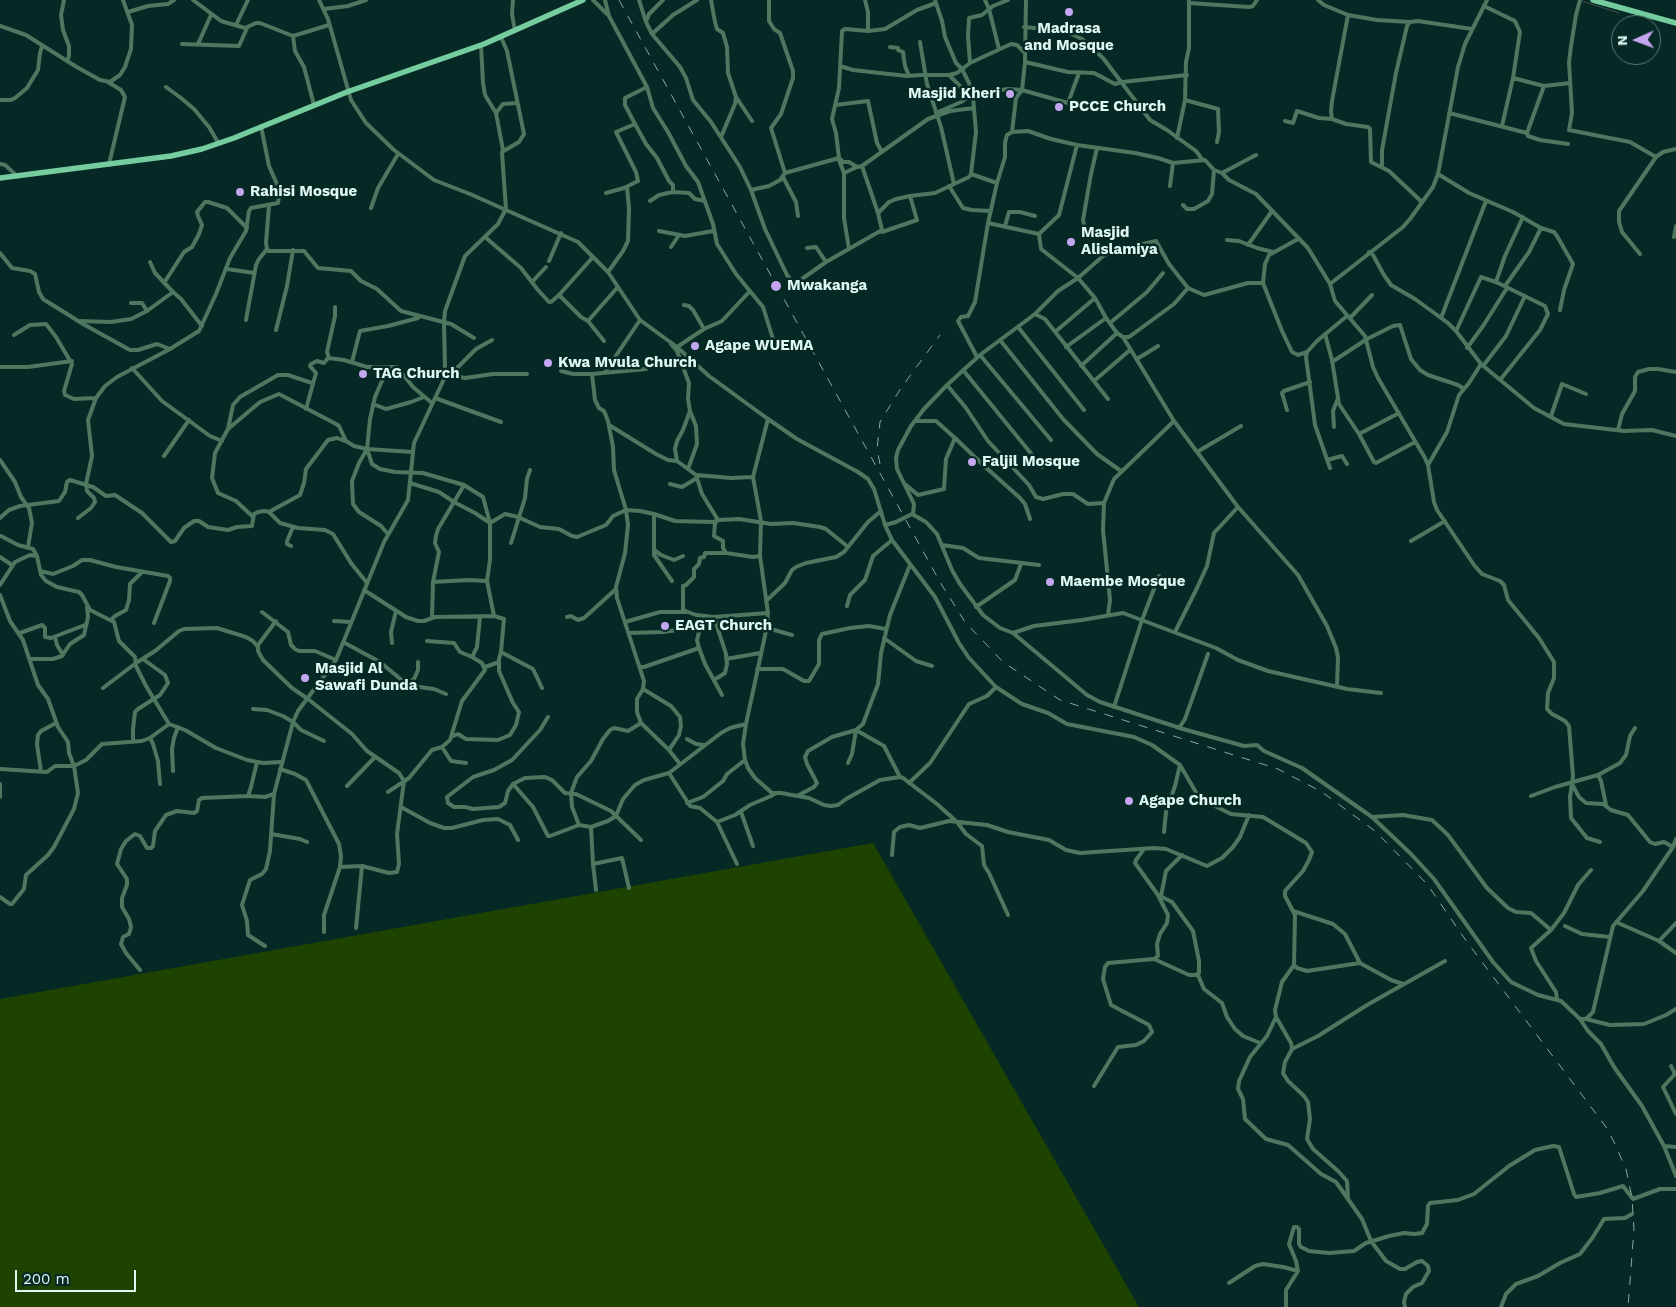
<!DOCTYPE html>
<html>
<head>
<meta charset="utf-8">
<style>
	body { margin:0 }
	#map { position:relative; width:1676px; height:1307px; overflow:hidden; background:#062925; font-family:"Work Sans",sans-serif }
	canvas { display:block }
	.north { position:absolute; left:1611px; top:15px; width:50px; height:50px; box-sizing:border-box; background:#062925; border:1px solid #5d7b77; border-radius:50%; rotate:268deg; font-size:14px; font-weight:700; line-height:20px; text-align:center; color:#dff7f2 }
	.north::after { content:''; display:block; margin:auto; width:18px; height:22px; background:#c5a6f0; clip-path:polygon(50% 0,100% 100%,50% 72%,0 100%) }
	.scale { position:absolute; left:15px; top:1270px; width:121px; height:22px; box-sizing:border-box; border:2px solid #dff7f2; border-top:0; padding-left:6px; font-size:15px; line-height:18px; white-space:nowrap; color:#dff7f2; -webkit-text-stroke:4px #062925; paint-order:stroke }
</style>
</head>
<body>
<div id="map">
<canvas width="1676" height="1307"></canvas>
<div class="north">N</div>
<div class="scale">200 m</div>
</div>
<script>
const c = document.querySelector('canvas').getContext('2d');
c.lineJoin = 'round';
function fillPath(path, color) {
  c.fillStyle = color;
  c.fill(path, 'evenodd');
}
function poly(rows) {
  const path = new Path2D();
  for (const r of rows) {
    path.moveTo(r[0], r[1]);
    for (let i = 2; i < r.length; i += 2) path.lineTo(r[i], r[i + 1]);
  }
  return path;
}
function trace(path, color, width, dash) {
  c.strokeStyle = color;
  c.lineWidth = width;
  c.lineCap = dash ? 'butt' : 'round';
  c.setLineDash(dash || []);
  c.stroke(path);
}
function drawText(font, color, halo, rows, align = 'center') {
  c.font = font + ' "Work Sans",sans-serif';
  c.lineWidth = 5;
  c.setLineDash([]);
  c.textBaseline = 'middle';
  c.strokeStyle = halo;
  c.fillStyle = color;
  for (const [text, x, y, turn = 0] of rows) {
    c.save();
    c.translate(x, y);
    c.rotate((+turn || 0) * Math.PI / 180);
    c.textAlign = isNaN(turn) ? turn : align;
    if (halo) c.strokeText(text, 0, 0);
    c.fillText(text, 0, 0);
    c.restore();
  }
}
fillPath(poly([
	[873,843,1139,1307,0,1307,0,999]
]), '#1e4300');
trace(poly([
	[1582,1,1619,13]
]), '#445256', 1);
trace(poly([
	[64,0,61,15,63,30,69,46,69,56,67,61],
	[193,0,221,21,245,28,256,23,260,23,293,36,295,51,304,67,314,105],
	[319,0,328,19,351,100,366,123,394,150,434,180,470,194,578,242,608,272,640,320,677,347,709,376,768,419,797,439,858,472,868,479,874,489,885,525,892,540,935,597,959,643,969,658,996,687,1022,704,1048,713,1067,724,1134,737,1152,745,1180,765,1197,794,1203,800,1231,814,1263,817,1306,843,1312,852,1309,860,1303,871,1285,891,1285,896,1295,915,1294,965,1297,968,1307,971,1360,963,1391,980,1403,984],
	[513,0,512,14,515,31],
	[593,0,607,14],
	[605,0,609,16,647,87,653,108,668,132,686,166,698,182,713,224,717,244,736,274,763,307,773,339],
	[639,0,646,22,652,34,680,67,686,78,693,100,711,122,740,167,751,190,765,229,787,275,791,280,799,281,826,262,882,230,878,213,889,202,896,199,910,196,935,193,969,177,971,174,976,132,973,97,969,83,962,69,956,63,945,37,942,21,935,0],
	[711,0,715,22,717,29,723,33,727,47,728,73,736,97,735,104,721,137],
	[865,0,868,12,868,31],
	[985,0,989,9,999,49],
	[1318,0,1324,5,1348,15,1377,20,1410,22],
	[1487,0,1465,44,1458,67,1438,174,1433,187,1410,219,1403,227,1330,284,1335,301,1365,336,1373,367,1378,378,1425,458,1428,465,1434,502,1437,510,1474,565,1482,574,1500,581,1504,585,1508,600,1539,638,1554,662,1554,678,1548,693,1547,709,1552,714,1565,721,1569,726,1573,776,1570,797,1571,818,1587,838,1600,842],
	[1580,0,1576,15,1571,46,1569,62,1572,113,1569,130,1630,142,1656,157],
	[936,3,917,10,885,29,868,31,845,29,842,31,839,88,832,119,836,133,839,158,843,162,849,162,857,167,862,166,928,119,950,111,974,108],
	[1189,3,1249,7,1253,6,1257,0],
	[1484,6,1515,21,1520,32,1513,78,1502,126],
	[324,9,348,6,366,0],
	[128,12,148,6,168,4,174,0],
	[1348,15,1332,101,1331,111,1332,119,1346,124,1368,127,1370,129,1371,162,1389,171,1422,202],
	[646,22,649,14,663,0],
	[236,25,248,0],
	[0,26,26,35,75,66,100,80,110,82,120,75,125,67,131,49,132,25,123,0],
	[1024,27,1065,31,1082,39,1103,58,1150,120,1167,130,1196,151,1202,159],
	[652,34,673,15,697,0],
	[293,36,329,25],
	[920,42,927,84,941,127,954,184],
	[182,44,239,46,247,28],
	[198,44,211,15],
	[481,45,483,83,485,95,496,113],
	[890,47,898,48,898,50,903,52,905,66,909,76],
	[1025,62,1068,72,1094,73,1115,84,1122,82,1187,75],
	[970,63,968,36,969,18,982,15,993,6,1008,0],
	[840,66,853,70,907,76,921,75,949,75,957,73,970,63,1011,44,1017,45,1025,53],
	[949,75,963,89,972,92],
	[1513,78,1544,86,1570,83],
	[108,82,121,90,125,97,109,164],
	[1544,86,1527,133,1528,136,1540,140,1568,144],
	[166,87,181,98,194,109,209,127,219,144],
	[736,97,752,121],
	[0,100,11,100,15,98,27,88,38,70,40,53,42,46],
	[1185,100,1218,109,1219,132,1217,142],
	[835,105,868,101,877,143,882,152],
	[936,113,961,102,973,94,1008,89,1022,90,1068,103,1079,73],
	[1449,113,1527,133],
	[1285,121,1293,123,1297,111,1319,118,1332,119],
	[635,124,646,144,657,158,669,181,673,185,673,192,689,193,695,199,705,201],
	[1012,132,1028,131,1051,139,1077,145,1135,153,1158,158,1173,163,1205,160,1214,170,1222,173,1229,180,1256,194,1308,248,1330,284],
	[1177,138,1185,100,1186,62,1189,48,1189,0],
	[503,150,496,113,503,104,517,103],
	[839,160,844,173,844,218,849,249],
	[0,164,5,165,16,175],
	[862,166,878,213],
	[1382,167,1382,150,1396,73,1407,26,1410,22,1418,21,1472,29],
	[785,173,839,158],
	[844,173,857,167],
	[1222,173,1256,155],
	[971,174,997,183],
	[1438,174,1469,193,1513,212,1541,228,1554,232,1557,236,1573,264,1564,290,1560,310],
	[783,177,796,202,798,216],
	[949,186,963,208,972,210,991,211],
	[1170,186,1173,163],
	[751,190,769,186,780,180,785,173,771,128,781,114,793,78,793,71,780,33,774,29,769,21,769,0],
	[606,193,624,188,638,181,636,172,616,132,635,124,625,105,625,98,647,87],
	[650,201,659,195,673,192],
	[1183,205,1187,209,1194,209,1208,201,1212,194,1214,170],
	[269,206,266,243,267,249,269,251,304,251,318,268,351,271,361,281,377,289,401,311,451,324,474,338],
	[371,208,378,188,398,154],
	[988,223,1039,234,1041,249,1078,278,1095,298,1106,318,1117,333,1123,337,1129,337,1174,304,1188,288,1204,295,1248,283,1263,283,1265,264,1269,255,1298,239],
	[1005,226,1009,212,1020,212,1035,216],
	[1085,229,1083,220,1091,174,1097,148],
	[659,231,685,236,713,231],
	[882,232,917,220,910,196],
	[1039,234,1059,215,1077,145],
	[485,237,521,268,538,290,549,302,551,302,559,295,581,317,588,321,604,341],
	[1674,237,1676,226],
	[1227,240,1239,241,1257,248,1273,252],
	[1248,245,1272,211],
	[671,247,679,235],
	[807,248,816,247,826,262],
	[1369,252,1373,255,1384,275,1391,285,1415,299,1448,323,1456,331,1481,364,1534,408,1564,424,1624,431,1652,430,1676,436],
	[0,253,12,268,30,271,35,274,39,292,43,299,83,324,130,350,138,350,157,344,170,349],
	[1640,254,1622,232,1619,222,1619,211,1656,157,1663,152,1676,149],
	[549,261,561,233],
	[150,262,155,273,173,292],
	[227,269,254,273],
	[608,272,623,251,628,241,629,208,627,187],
	[532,282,546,267],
	[1496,282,1505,256,1523,217],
	[164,283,184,252,192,247,199,234,202,225,198,216,197,212,205,202,208,202,227,208,247,228],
	[1263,283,1282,331,1292,352,1298,355,1307,352],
	[1505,286,1529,252,1541,228],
	[559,295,593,257],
	[131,303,142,303,147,311],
	[684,305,689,306,693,310,704,329],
	[1035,314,1045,319,1108,399],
	[1350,318,1372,295],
	[1441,318,1486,201],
	[246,320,256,265,259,259,267,249],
	[79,321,111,322,131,319,147,311,173,292,181,299,202,326],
	[588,321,617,288],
	[1110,323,1147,292,1163,273],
	[1018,327,1084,410],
	[276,330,287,286,293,250],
	[1456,331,1481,277,1496,282,1545,306,1548,314,1540,330,1500,380],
	[1055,332,1095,298],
	[1325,334,1332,360,1339,404,1359,434,1374,462,1376,463,1415,442],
	[14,335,30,325,46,324,56,337,72,364,64,391,65,395,74,399,96,398],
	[1123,337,1174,421],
	[1000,340,1063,419,1097,454,1121,471],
	[671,344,677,351,689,383,688,399,690,411,696,426,697,444,688,469,677,461,675,449,677,441,683,430,690,411],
	[677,347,704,329,722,321,750,291],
	[1066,347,1106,318],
	[1467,348,1483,326,1507,288],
	[980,355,1051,440],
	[977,357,958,321,961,317,968,316,975,302,988,223,997,183,1005,157,1005,143,1007,135,1012,132,1016,98,1022,90,1025,62,1026,0],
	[329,358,327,352,335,316,335,307],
	[1137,359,1158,346],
	[352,362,360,331,388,326,418,318],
	[1332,362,1367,339,1393,326,1400,325,1411,359,1420,370,1428,375,1458,385,1464,389],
	[1081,366,1117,333],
	[1483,366,1506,336,1525,296],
	[0,367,28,367,72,361],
	[388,367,375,397,370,419,367,449,372,464,380,469,395,472,423,473,464,485],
	[132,368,162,401,210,436,222,441],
	[963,370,1042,467],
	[561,371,573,374,592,374,646,369],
	[605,372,640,320],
	[592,374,595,400,599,408,604,411,608,421,613,447,614,470,626,510,628,525,625,553,616,587,617,598,644,681,643,689,637,699,637,712,641,723,669,750,680,764],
	[450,375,476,349,492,340],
	[444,379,450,375,465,378,493,374,527,374],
	[1094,381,1130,350],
	[947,385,966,408,988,441,1029,485,1036,497,1043,499,1063,494,1073,494,1088,504,1104,503],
	[435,398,501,422],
	[373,404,386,409,411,402,424,397],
	[306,409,316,373,310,366,311,364,317,361,324,363,328,358,344,360,367,367,397,367,413,387,432,403],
	[1287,410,1282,393,1284,391,1310,382],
	[1551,416,1562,384,1586,394],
	[768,419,753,477,761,521,760,556,768,613,766,631,746,724,743,744,745,760,748,768,755,778,772,793,781,793,809,798,824,805,831,806,838,805,846,799,880,780,900,777,903,778,937,804,957,822,966,834,982,846,984,865,989,873,1008,915],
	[915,421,936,421,955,438,982,464,1020,498,1025,504,1030,519],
	[609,425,656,454,668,460,677,461],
	[1334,427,1333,411,1338,398],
	[228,429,260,402,279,394,336,424,339,426,346,441,354,446,367,449,412,452],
	[1618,430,1622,414,1635,391,1635,377,1638,372,1649,369,1658,369,1676,372],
	[1359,434,1399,413],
	[367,449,359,463,352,481,353,504,359,512,381,526,388,534],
	[1197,452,1241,426],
	[164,456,189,420],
	[0,460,15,482,21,497,29,508,32,523,28,547],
	[1327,460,1342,456,1347,464],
	[1428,465,1447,432,1459,395,1469,383,1481,364],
	[1330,468,1315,425,1306,357,1307,352,1317,341,1347,316],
	[688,469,696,475,731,478,753,477],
	[410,483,439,492,454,502,464,485,483,497,490,523,505,514,518,517,540,527,559,529,572,536,577,537,606,525,613,516,626,510,640,511,654,514,654,555,672,581],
	[670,484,682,487,697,478],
	[905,484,918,495,944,489,946,459,955,438],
	[269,512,300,495,304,483,306,469,328,440,337,438,345,441],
	[654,514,675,521,713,522,718,520,702,494,696,475],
	[913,514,914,504,897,469,896,458,898,450,911,426,924,409,947,385,980,355,1035,314,1058,291,1078,278,1103,256,1117,250,1156,241,1169,264,1188,288],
	[252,516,236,501,218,493,212,478,215,453,228,429,233,405,240,397,278,375,288,375,312,383],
	[0,518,9,510,20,506,59,501,65,492,67,482,70,480,93,487,106,496,115,495,142,513,171,542,175,541,184,528,194,521,199,521,208,527,228,530,237,527,252,526,254,514,258,512,265,511,269,512,280,523,298,528,325,530,333,534,351,563,367,583],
	[78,518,91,508,95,502,94,498,87,491,86,484,92,456,88,420,96,398,105,386,117,377,170,349,199,331,216,294,230,258,246,231,249,211,251,208,278,203,280,191,269,166,261,126],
	[885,525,896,522,912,514,926,522,937,534,952,570,960,584,983,615,1000,628,1013,633,1087,695,1100,702,1183,729,1244,746,1257,745,1264,751,1302,768,1372,817,1411,854,1434,879,1493,962,1511,982,1538,995,1561,1001,1580,1019,1588,1031,1601,1044,1614,1067,1642,1106,1664,1146,1676,1176],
	[1,536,18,545,33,549,37,556],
	[1411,541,1445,521],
	[511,543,525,498,527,479,530,470],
	[942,545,963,548,979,558,1039,565],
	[291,546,287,544,287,541,293,527],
	[654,550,661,555,674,560,683,556],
	[726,553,705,553,704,557,700,558,699,564,694,569,694,577,686,585,683,586,683,610,696,615,714,617,768,613],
	[760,556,753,557,726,553,723,548,723,541,714,536,715,523,718,520,739,519,771,524,793,523,820,527,826,529,848,547],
	[0,557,12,565],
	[40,571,53,574,73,566,82,560,90,560,116,567,168,576,170,578,170,581,154,623],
	[433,582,468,580,487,581],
	[0,585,15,562,30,555,37,556,41,575,46,581,57,587,79,592,82,595,90,610,114,622,119,641,135,657,136,666,146,686,169,724,185,730,216,748,247,760,263,763,281,762],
	[364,590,406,617,418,621,424,621,435,617,494,616,487,581,490,560,490,523,475,513,454,502,438,529,436,536,435,543,439,552,433,582,432,618],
	[0,595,10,621,23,640,38,685,48,699,58,727,68,742,69,753,74,766,78,793,74,809,54,847,48,855,26,875,24,889,12,904,10,904,0,897],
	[766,601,785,583,792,570,796,567,806,563,836,557,844,552,868,522,881,511],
	[847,606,850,595,865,580,873,556,892,540],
	[976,607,1015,580,1021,564],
	[262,612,288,632,291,645,295,649,299,651,315,651,336,660],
	[1108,615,1110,600,1103,530,1104,503,1114,479,1174,421,1238,507,1298,575,1327,626,1336,648,1338,657,1337,686],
	[567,617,571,616,578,620,584,618,616,589],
	[714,617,726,654,727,664,725,673,714,680],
	[112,619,115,616,126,610,129,600,130,584,142,572],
	[276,621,258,645,258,651,263,660,292,688,308,699,352,734,367,751,399,773,404,781,397,834,399,864,397,872,389,873,362,866,340,867],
	[334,621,351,622],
	[625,622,660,612,686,612],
	[767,628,792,635],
	[1175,632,1197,588,1207,566,1214,533,1238,507],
	[20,633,42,625,45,628,45,637,51,638,85,625],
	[629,633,663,632,691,628,697,629,699,632,697,640,699,648,705,664,722,695],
	[1013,633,1034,626,1082,620,1123,613,1216,648,1238,660,1268,671,1347,689,1381,693],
	[55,637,57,645,63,655],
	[884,638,916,661,932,666],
	[343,642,380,662,404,682,409,682,414,679,418,670,418,662],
	[392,643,391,632,396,611],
	[501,652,533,669,542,688],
	[472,657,477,647,480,617],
	[30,659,53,659,62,656,70,644,84,635,88,617,87,607],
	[726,659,760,653],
	[485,667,499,662],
	[641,667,644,667,699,648],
	[757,669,783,669,804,681,809,681,819,664,819,640,822,634,850,628,869,626,886,629],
	[408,683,419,687,434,689,446,694],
	[103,688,136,663,155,651,179,631,184,629,217,628,246,637,253,641,258,647],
	[643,689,671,706,680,717,681,726,679,735,669,750],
	[1114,707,1142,620,1159,576],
	[253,709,267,710,283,716,293,722,301,730,324,741],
	[548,717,540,730,512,760,494,770,473,777,447,797,448,803,454,807,465,807,473,809,499,807,505,803,508,791,513,784,525,778,545,777,552,780,565,793,576,794,611,811,641,840],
	[1179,728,1185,719,1208,654],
	[453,736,458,734,466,739,498,740,510,735,516,725,519,712,513,703,499,671,499,659,501,652,504,619,494,616],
	[150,738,153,744,158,761,160,784],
	[687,739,696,744,704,745],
	[133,742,133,729,135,712,138,709,160,695,168,683,165,675,143,659],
	[442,747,451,761,466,763],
	[848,763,852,754,856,730,863,724,878,684,881,653,890,615,910,565],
	[0,769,47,772,55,766,74,766,86,760,102,744,142,741,150,738,169,724],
	[280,769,295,774,306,780,339,844,341,856,340,867,324,915,324,932],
	[173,771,172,749,174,738,178,727],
	[41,772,37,744,38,735,41,731,56,723],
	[669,773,721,733,730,728,746,724],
	[1598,775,1601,781,1606,805],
	[909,783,930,763,969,704,987,696,996,687],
	[0,784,0,797],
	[513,784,533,807,548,836,550,836,579,825,591,827,608,821,616,816,623,799,635,785,644,780,669,773,690,806,700,808,717,822,737,864],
	[1572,784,1579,797,1586,803,1603,804,1611,810,1628,815,1650,842,1655,844,1664,842,1673,847],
	[347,786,375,757],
	[388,792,409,778,432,750,442,747,450,740,462,701,485,670,482,663,472,657,460,652,454,643,427,641],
	[248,796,251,787,257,762],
	[797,796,814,787,817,783,807,764,805,757,808,751,832,737,856,730,884,746,900,777],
	[1531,796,1555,787,1598,775,1620,763,1626,755,1630,736,1635,728],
	[687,803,703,797,723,781,727,774,745,760],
	[401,807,430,823,444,828,452,828,483,820,498,819,510,825,518,840],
	[741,812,753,846],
	[1372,817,1403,815,1432,820,1448,835,1487,888,1508,908,1516,912,1531,913,1551,930,1564,913,1578,885,1591,870],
	[717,822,735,815,750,805,771,796,774,794],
	[579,825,572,807,571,793,577,777,591,761,603,739,610,730,614,728,628,731,641,723],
	[591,827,593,864,622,858,629,888],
	[1164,832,1166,812,1175,786,1180,765],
	[271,834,300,839,307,842],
	[892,855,894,832,900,827,909,825,920,828,949,821,987,825,1008,832,1049,840,1066,850,1080,853,1154,848,1166,849,1207,866,1222,858,1233,847,1240,837,1249,815],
	[593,864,596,890],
	[1161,896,1166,871,1182,855],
	[1293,911,1333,924,1345,934,1360,963],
	[1616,922,1659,941,1676,953],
	[1565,926,1582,934,1610,937],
	[356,928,362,866],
	[1551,930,1531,948,1536,961,1556,992,1557,999],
	[1659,941,1676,923],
	[265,946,248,935,247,921,242,905,250,880,262,874,266,869,270,851,274,794],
	[1154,959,1189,975,1196,975,1199,973,1199,961,1193,931,1172,902,1158,895],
	[1294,965,1282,982,1275,1010,1276,1017,1291,1043,1292,1049,1285,1062,1283,1073,1288,1081,1304,1096,1308,1102,1310,1119,1307,1139,1313,1149,1338,1171,1347,1181,1348,1199],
	[140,970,126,953,121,944,123,937,129,934,131,927,129,919,122,907,122,898,127,885,127,879,117,864,121,849,126,841,135,834,140,836,147,848,151,848,153,846,155,831,166,815,177,811,194,813,197,811,199,800,202,798,248,796,265,797,274,794,293,722,298,711,336,660,384,542,408,500,414,443,444,379,445,369,444,323,445,311,465,256,498,224,506,209,502,152,519,142,524,134,507,51,501,37],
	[1198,975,1204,989,1222,1003,1227,1017,1235,1029,1243,1036,1260,1043],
	[1276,1017,1267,1036,1250,1057,1239,1081,1238,1089,1243,1099,1245,1119,1266,1139,1288,1145,1321,1174,1336,1182,1362,1219,1371,1241,1386,1261,1400,1269,1405,1269,1417,1262,1422,1261,1428,1266,1429,1271,1422,1283,1413,1287,1406,1294,1404,1302,1405,1307],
	[1580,1019,1586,1019,1593,1012,1613,926,1643,891,1673,847,1676,839],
	[1586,1019,1610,1025,1644,1024,1666,1015,1676,1009],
	[1292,1049,1318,1036,1367,1005,1445,961],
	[1671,1066,1675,1074,1663,1087,1676,1114],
	[1094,1086,1118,1047,1136,1045,1144,1041,1152,1032,1149,1025,1111,1005,1103,979,1105,967,1108,963,1154,959,1158,956,1157,944,1160,934,1167,923,1168,915,1158,895,1135,863,1136,860,1144,849],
	[1664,1146,1676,1147],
	[1229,1283,1255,1266,1263,1264,1283,1267,1298,1271],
	[1286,1307,1286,1290,1298,1271,1296,1261,1289,1244,1294,1227,1297,1227,1299,1229,1299,1244,1301,1247,1309,1251,1329,1253,1354,1251,1366,1243,1389,1236,1404,1233,1414,1234,1422,1233,1427,1224,1428,1206,1430,1203,1458,1200,1474,1194,1509,1166,1535,1150,1553,1146,1559,1147,1574,1194,1576,1197,1600,1193,1623,1186,1633,1199,1660,1189,1676,1189],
	[1501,1307,1506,1294,1516,1284,1538,1276,1560,1263,1580,1254,1593,1237,1604,1219,1625,1218,1632,1214]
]), '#4f7760', 4);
trace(poly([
	[1593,0,1676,23],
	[0,178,171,156,202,149,234,138,347,92,484,44,583,0]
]), '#75cc9e', 5.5);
trace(poly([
	[619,0,940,582,965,622,1003,662,1060,700,1278,769,1322,792,1375,831,1427,884,1467,942,1606,1127,1614,1142,1626,1169,1632,1198,1634,1229,1628,1307],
	[880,464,877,449,880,422,901,388,940,335]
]), '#8ba7a3', 1, [9, 9]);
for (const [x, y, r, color] of [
	[1069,12,5,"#c5a6f0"],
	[1010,94,5,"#c5a6f0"],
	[1059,107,5,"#c5a6f0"],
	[240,192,5,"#c5a6f0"],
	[1071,242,5,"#c5a6f0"],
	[776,286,6,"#c5a6f0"],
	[695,346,5,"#c5a6f0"],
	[548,363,5,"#c5a6f0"],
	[363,374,5,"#c5a6f0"],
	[972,462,5,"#c5a6f0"],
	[1050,582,5,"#c5a6f0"],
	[665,626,5,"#c5a6f0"],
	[305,678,5,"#c5a6f0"],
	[1129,801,5,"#c5a6f0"]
]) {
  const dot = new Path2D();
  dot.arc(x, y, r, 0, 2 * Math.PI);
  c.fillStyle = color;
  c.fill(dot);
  trace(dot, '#062925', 2);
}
drawText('bold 15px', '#dff7f2', '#062925', [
	["Madrasa",1069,29,"center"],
	["and Mosque",1069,46,"center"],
	["Masjid Kheri",1000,94,"right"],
	["PCCE Church",1069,107],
	["Rahisi Mosque",250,192],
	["Masjid",1081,233],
	["Alislamiya",1081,250],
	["Mwakanga",787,286],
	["Agape WUEMA",705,346],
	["Kwa Mvula Church",558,363],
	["TAG Church",373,374],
	["Faljil Mosque",982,462],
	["Maembe Mosque",1060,582],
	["EAGT Church",675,626],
	["Masjid Al",315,669],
	["Sawafi Dunda",315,686],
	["Agape Church",1139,801]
], 'left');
</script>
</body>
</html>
